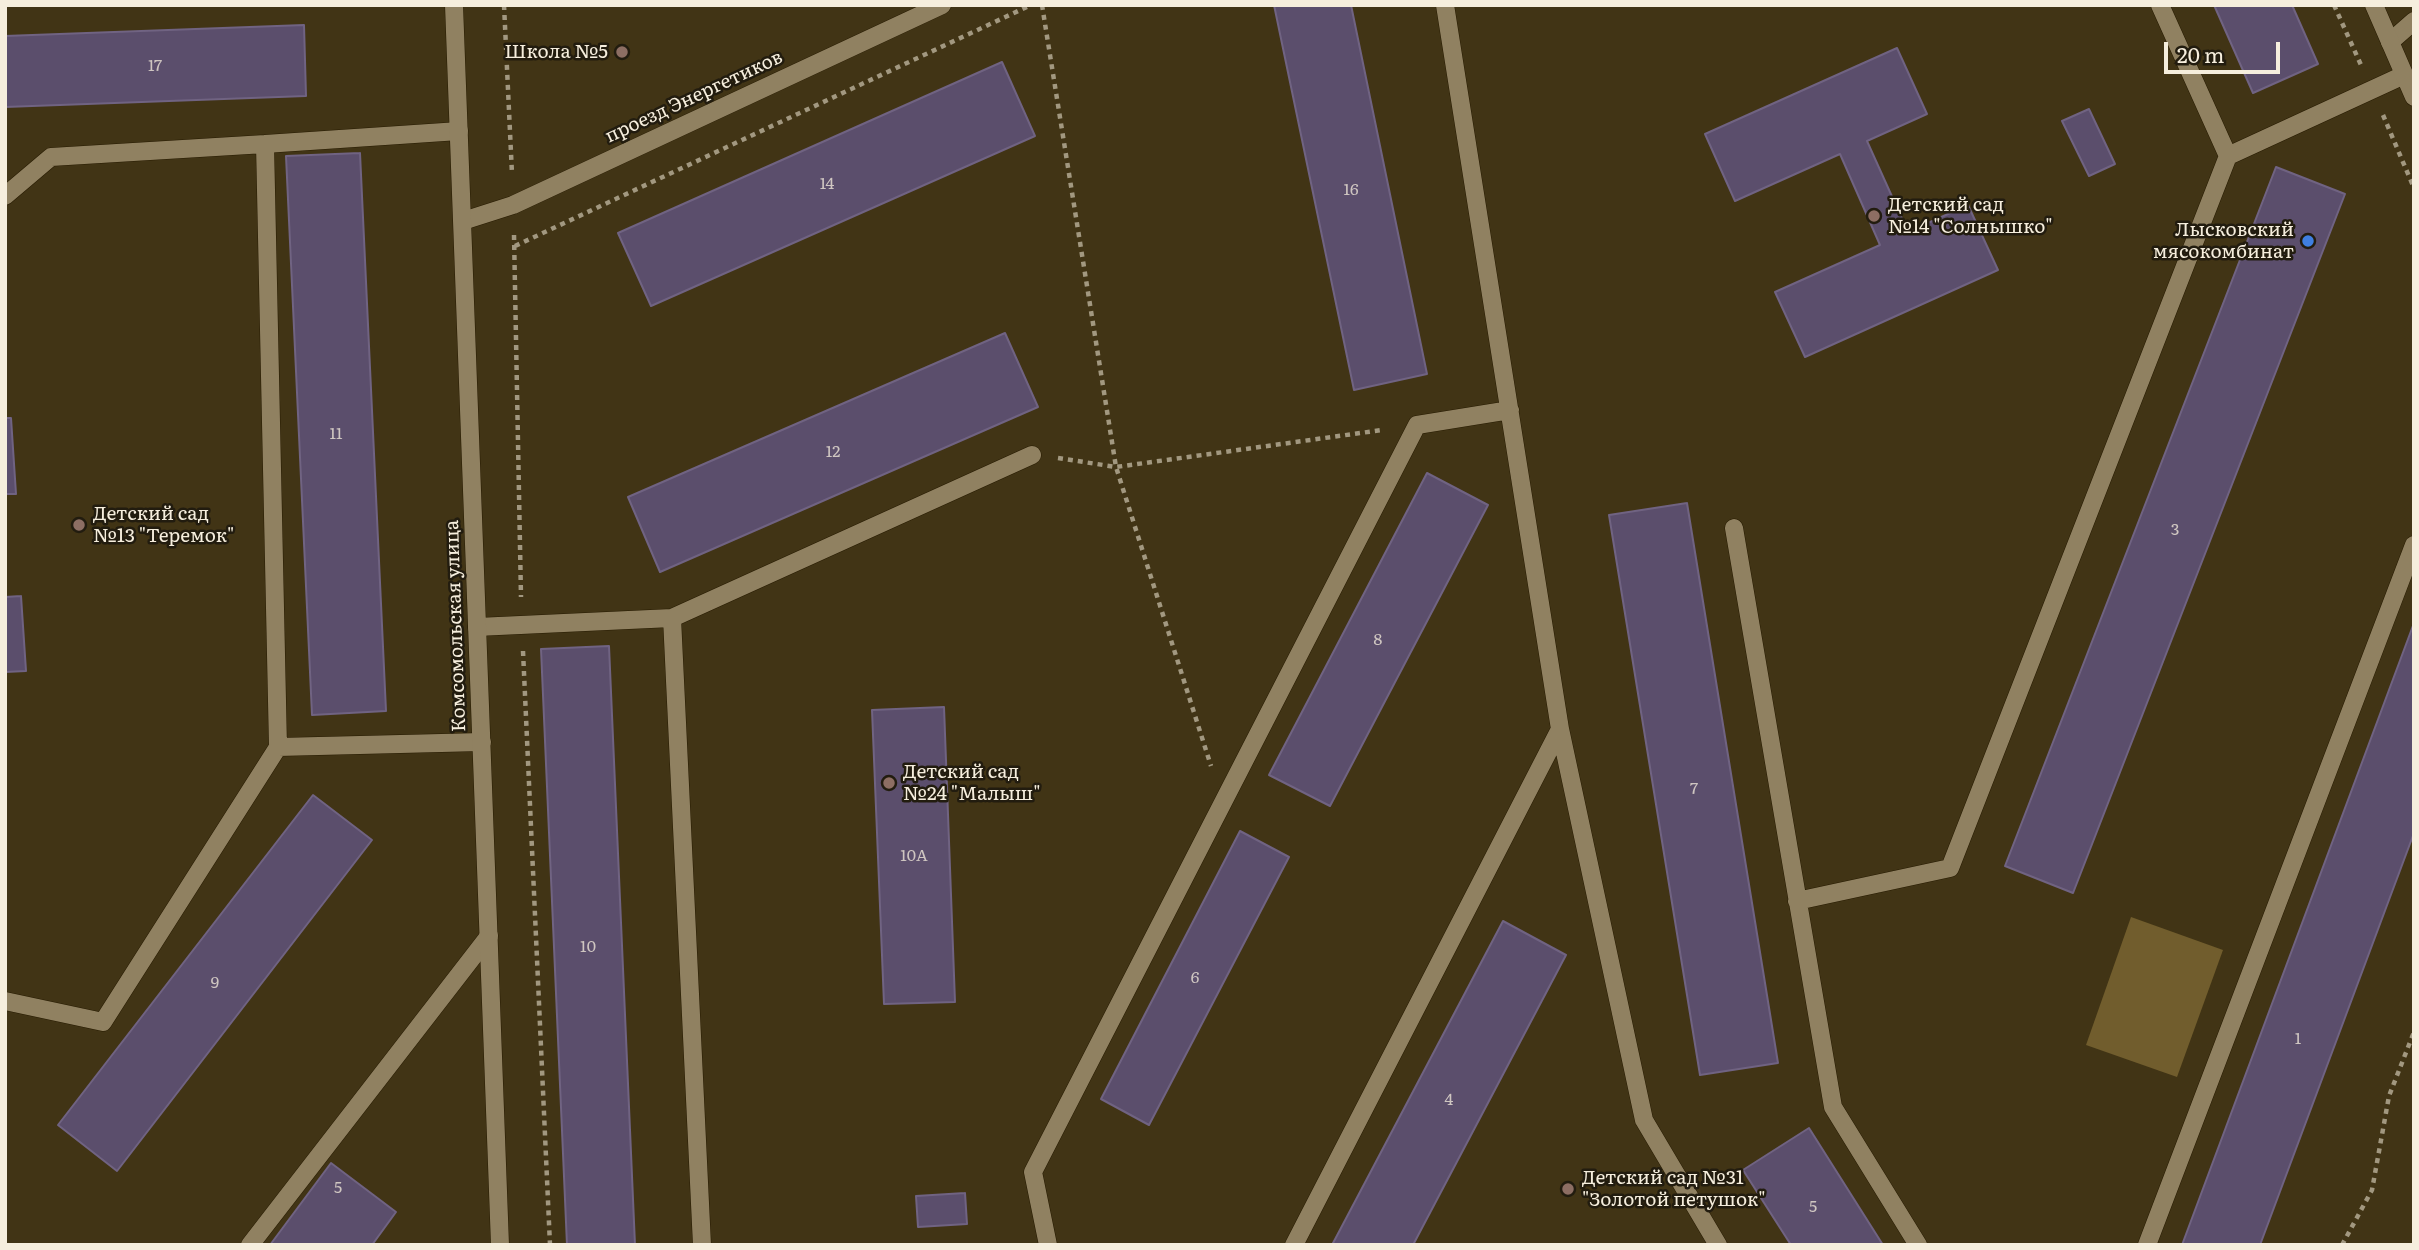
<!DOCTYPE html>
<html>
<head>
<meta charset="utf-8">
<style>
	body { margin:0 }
	#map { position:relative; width:2419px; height:1250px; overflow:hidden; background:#413415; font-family:Literata,serif }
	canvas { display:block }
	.frame { position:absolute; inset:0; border:7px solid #f6eedd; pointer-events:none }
	.scale { position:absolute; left:2164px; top:42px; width:116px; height:32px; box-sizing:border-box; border:4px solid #f6eedd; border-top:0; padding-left:9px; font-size:21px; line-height:24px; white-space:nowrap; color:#f6eedd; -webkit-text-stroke:5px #221c0f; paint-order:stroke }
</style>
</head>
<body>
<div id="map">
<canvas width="2419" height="1250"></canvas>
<div class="frame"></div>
<div class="scale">20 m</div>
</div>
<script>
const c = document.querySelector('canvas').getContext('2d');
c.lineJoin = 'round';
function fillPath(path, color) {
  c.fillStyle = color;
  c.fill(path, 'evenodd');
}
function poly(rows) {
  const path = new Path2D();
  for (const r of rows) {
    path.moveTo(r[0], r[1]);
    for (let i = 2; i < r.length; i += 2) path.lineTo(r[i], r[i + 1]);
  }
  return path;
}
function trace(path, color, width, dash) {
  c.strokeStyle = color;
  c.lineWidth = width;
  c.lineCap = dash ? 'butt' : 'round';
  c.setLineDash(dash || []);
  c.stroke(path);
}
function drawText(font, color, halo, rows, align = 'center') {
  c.font = font + ' Literata,serif';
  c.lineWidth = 5;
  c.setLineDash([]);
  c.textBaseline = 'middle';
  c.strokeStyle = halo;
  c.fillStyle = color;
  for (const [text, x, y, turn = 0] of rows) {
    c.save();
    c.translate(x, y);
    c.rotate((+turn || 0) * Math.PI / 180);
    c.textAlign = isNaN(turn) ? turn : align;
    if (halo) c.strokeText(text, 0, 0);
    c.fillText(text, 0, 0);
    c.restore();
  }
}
fillPath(poly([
	[2131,917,2223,950,2177,1077,2086,1045]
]), '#715d2d');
const building = poly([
	[1274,5,1351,5,1427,374,1354,390,1274,5],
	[2214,5,2292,5,2318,64,2253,93,2214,5],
	[304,25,306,96,5,107,5,36,304,25],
	[1897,48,1927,114,1867,141,1908,232,1968,205,1998,270,1805,357,1775,292,1880,245,1840,154,1735,201,1705,134,1897,48],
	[1002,62,1035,136,651,306,618,233,1002,62],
	[2089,109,2115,164,2089,176,2062,121,2089,109],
	[360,153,386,711,312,715,286,156,360,153],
	[2276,167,2345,194,2073,893,2005,866,2276,167],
	[1005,333,1038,407,660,572,628,497,1005,333],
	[5,418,11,418,16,494,5,494,5,418],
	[1427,473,1488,505,1330,806,1269,775,1427,473],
	[1687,503,1778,1063,1700,1075,1609,515,1687,503],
	[21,596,26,671,5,672,5,597,21,596],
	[2414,623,2414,833,2260,1245,2182,1245,2414,623],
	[609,646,635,1245,567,1245,541,649,609,646],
	[944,707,955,1002,884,1004,872,710,944,707],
	[313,795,372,840,117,1171,58,1125,313,795],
	[1240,831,1289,857,1149,1125,1101,1099,1240,831],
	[1503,921,1566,955,1413,1245,1332,1245,1503,921],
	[1809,1128,1883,1245,1791,1245,1743,1170,1809,1128],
	[331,1163,396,1212,372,1245,270,1245,331,1163],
	[965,1193,967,1224,918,1227,916,1196,965,1193]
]);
fillPath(building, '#5b4e6c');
trace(building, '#706382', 2);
const service = poly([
	[1445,5,1560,729,1644,1120,1718,1245],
	[2160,5,2228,156],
	[2390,42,2414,21],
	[265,144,459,131],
	[5,196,51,157,265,144,278,747],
	[1734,528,1833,1107,1918,1245],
	[672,618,702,1245],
	[477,627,672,618,1032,455],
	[1797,901,1950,868,2228,156,2404,75],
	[5,1001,103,1022,278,747,482,742],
	[250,1245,489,936],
	[1048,1245,1033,1172,1417,425,1510,410],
	[1294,1245,1560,729],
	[2147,1245,2414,545]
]);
const minor = poly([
	[2374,5,2414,97],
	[463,221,513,205,942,5]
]);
const tertiary = poly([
	[454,5,500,1245]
]);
trace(service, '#271b00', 19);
trace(minor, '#271b00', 19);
trace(tertiary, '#271b00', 19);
trace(poly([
	[504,5,512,174],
	[1042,5,1116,467,1211,766],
	[2334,5,2361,65],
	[2383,115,2414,188],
	[514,235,521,597],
	[515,246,1031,5],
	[1058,458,1116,467,1382,430],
	[523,651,550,1245],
	[2342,1245,2372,1190,2389,1096,2414,1032]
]), '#a29880', 4.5, [5, 5]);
trace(service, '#908161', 18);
trace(minor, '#908161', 18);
trace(tertiary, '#908161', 18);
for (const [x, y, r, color] of [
	[622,52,7,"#8d6e63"],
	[1874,216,7,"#8d6e63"],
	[2308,241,7,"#3f7fe0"],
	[79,525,7,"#8d6e63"],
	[889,783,7,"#8d6e63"],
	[1568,1189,7,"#8d6e63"]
]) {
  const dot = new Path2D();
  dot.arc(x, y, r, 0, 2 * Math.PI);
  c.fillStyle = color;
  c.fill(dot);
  trace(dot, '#221c0f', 2.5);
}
drawText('16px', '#cfc6c1', null, [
	["17",155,66],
	["14",827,184],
	["16",1351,190],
	["11",336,434],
	["12",833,452],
	["3",2175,530],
	["8",1378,640],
	["7",1694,789],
	["10А",914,856],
	["10",588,947],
	["6",1195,978],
	["9",215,983],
	["1",2298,1039],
	["4",1449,1100],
	["5",338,1188],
	["5",1813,1207]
]);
drawText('19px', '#f6eedd', '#221c0f', [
	["Школа №5",608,52,"right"],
	["Детский сад",1888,205],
	["№14 \"Солнышко\"",1888,227],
	["Лысковский",2294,230,"right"],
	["мясокомбинат",2294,252,"right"],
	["Детский сад",93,514],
	["№13 \"Теремок\"",93,536],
	["Детский сад",903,772],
	["№24 \"Малыш\"",903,794],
	["Детский сад №31",1582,1178],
	["\"Золотой петушок\"",1582,1200]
], 'left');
drawText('19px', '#f6eedd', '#221c0f', [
	["проезд Энергетиков",694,97,-25],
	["Комсомольская улица",456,626,-92]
]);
</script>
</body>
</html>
